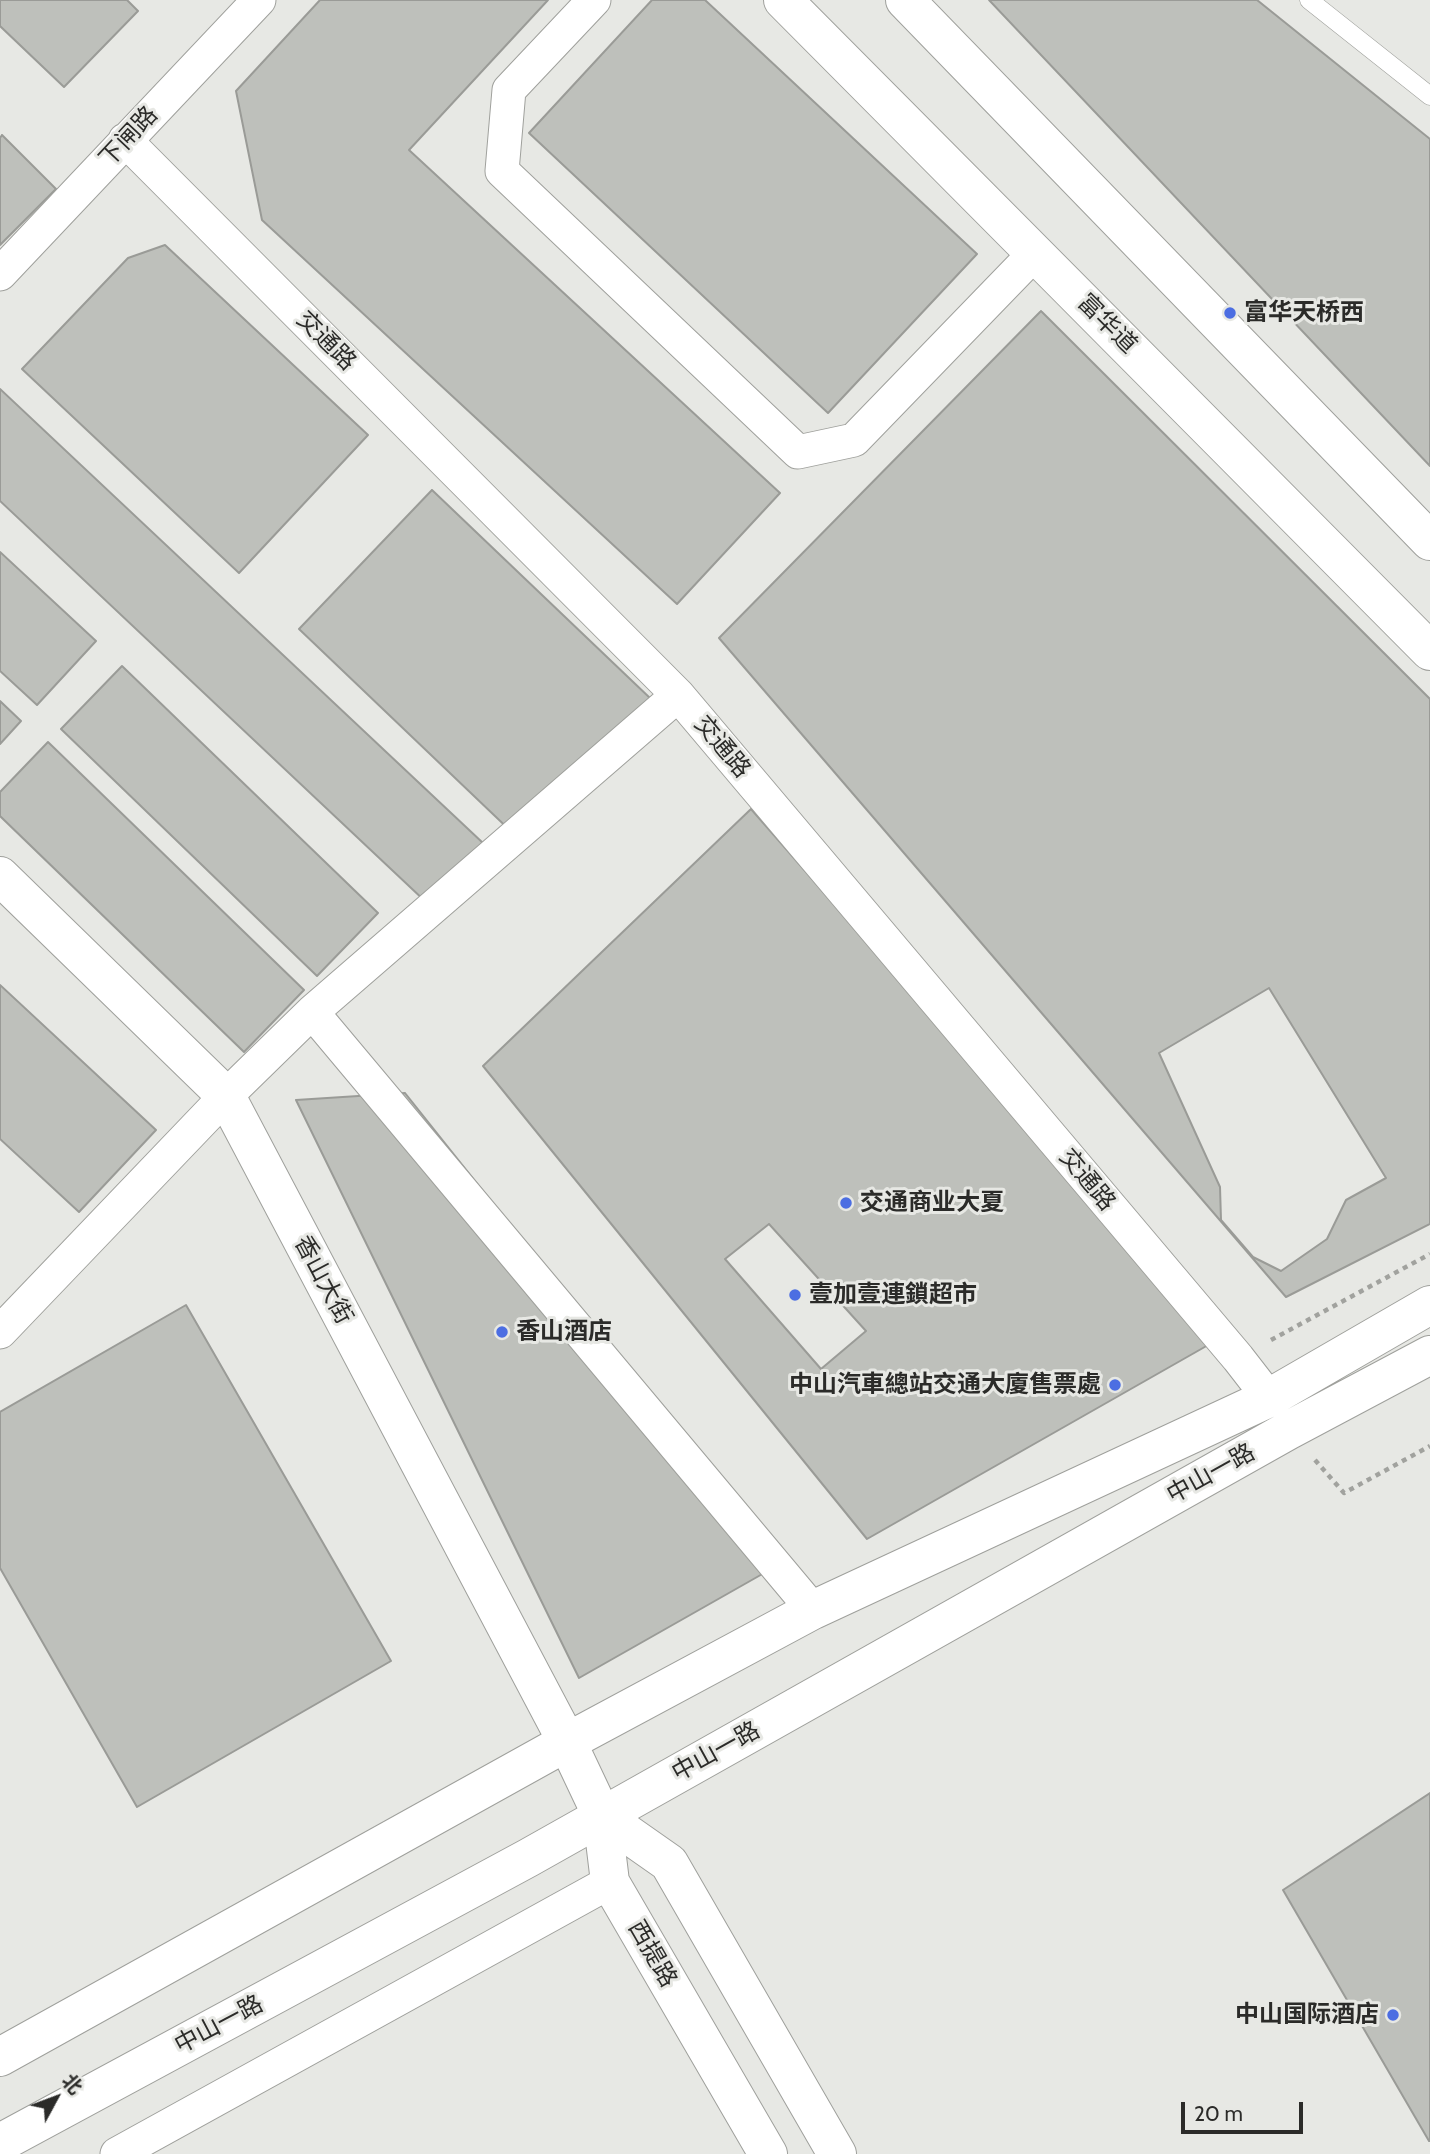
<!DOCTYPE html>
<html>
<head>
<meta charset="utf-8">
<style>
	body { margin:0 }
	#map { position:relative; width:1430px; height:2154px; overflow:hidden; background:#e7e8e4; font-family:Cabin,"Noto Sans SC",sans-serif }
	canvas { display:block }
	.north { position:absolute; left:21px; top:2063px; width:70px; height:70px; -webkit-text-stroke:5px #e7e8e4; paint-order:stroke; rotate:49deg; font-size:19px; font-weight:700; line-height:28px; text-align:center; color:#2b2b29 }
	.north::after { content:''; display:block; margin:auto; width:24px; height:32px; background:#2b2b29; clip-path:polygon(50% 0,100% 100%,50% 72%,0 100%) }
	.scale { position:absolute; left:1181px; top:2102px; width:122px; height:32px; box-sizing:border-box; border:4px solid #2b2b29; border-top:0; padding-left:9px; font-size:21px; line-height:24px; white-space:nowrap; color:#2b2b29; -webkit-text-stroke:5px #e7e8e4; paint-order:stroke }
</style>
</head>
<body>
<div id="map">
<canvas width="1430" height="2154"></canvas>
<div class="north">北</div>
<div class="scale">20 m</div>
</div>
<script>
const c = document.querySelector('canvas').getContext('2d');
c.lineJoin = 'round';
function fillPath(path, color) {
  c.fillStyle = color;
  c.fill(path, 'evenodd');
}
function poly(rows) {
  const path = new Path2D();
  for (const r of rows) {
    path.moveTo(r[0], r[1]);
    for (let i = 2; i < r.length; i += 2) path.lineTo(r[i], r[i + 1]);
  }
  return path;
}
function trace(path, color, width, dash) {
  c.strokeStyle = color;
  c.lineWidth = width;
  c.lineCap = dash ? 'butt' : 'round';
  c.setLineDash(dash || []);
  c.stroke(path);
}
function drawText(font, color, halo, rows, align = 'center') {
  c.font = font + ' Cabin,"Noto Sans SC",sans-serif';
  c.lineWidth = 6;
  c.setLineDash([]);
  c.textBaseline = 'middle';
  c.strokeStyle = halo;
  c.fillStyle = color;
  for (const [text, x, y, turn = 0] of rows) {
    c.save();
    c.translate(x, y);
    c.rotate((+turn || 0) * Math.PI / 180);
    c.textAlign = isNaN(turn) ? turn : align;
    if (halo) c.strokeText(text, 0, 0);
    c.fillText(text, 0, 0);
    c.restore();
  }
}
const building = poly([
	[0,0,127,0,138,11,64,87,0,26,0,0],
	[320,0,548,0,409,150,780,493,677,604,262,220,236,91,320,0],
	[652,0,705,0,977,254,828,413,529,133,652,0],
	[989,0,1257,0,1430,139,1430,466,989,0],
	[2,135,56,189,0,245,0,138,2,135],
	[165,245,368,435,239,573,22,369,128,258,165,245],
	[1041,311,1430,699,1430,1224,1286,1297,719,638,1041,311],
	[0,389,500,859,444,919,0,501,0,389],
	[432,490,651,699,518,838,299,629,432,490],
	[0,552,96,641,37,705,0,671,0,552],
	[122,666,378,913,317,976,61,729,122,666],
	[0,701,21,721,0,744,0,701],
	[48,742,304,990,244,1052,0,816,0,792,48,742],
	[751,809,1217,1340,867,1539,483,1066,751,809],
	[0,985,156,1130,79,1212,0,1139,0,985],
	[1269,988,1386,1178,1346,1200,1327,1239,1281,1271,1253,1257,1221,1220,1220,1187,1159,1053,1269,988],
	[405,1093,780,1564,579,1678,296,1100,405,1093],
	[769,1224,866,1331,821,1369,725,1259,769,1224],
	[186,1305,391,1661,137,1807,0,1568,0,1412,186,1305],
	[1430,1793,1430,2141,1429,2141,1283,1890,1430,1793]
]);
fillPath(building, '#bec0bb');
trace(building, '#9a9b97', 2);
const service = poly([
	[1309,0,1430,96]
]);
const minor = poly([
	[594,0,509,90,502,171,798,452,854,440,1036,252],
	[125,140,678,695,1238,1358,1269,1398],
	[0,274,259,0],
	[678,695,312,1012,813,1610],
	[0,1332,226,1096,312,1012],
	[117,2154,610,1882]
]);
const tertiary = poly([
	[0,876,226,1096,567,1742,602,1816,610,1882,768,2154],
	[602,1816,669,1863,837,2154]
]);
const secondary = poly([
	[783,0,1430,651],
	[905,0,1430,541],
	[0,2057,567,1742,813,1610,1269,1398,1430,1305],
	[0,2143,528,1858,1289,1430,1430,1355]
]);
trace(service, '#9fa09c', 19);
trace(minor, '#9fa09c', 35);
trace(tertiary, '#9fa09c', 40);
trace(secondary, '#9fa09c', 40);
trace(poly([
	[1271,1340,1430,1254],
	[1315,1460,1344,1493,1430,1446]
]), '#a1a29e', 4.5, [5, 5]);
trace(service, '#fff', 18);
trace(minor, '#fff', 33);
trace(tertiary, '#fff', 38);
trace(secondary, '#fff', 38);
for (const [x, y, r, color] of [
	[1230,313,7,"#4c6ee2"],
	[846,1203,7,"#4c6ee2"],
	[795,1295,7,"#4c6ee2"],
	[502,1332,7,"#4c6ee2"],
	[1115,1385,7,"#4c6ee2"],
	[1393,2015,7,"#4c6ee2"]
]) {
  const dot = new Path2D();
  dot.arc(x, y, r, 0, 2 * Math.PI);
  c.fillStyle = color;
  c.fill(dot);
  trace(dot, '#e7e8e4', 2.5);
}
drawText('24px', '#2b2b29', '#e7e8e4', [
	["下闸路",129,137,-47],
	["富华道",1107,324,45],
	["交通路",326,341,45],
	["交通路",722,747,50],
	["交通路",1087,1180,50],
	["香山大街",323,1280,62],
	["中山一路",1211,1474,-29],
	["中山一路",716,1752,-29],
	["西提路",652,1954,60],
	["中山一路",219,2025,-28]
]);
drawText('bold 24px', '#2b2b29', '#e7e8e4', [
	["富华天桥西",1244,313],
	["交通商业大夏",860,1203],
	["壹加壹連鎖超市",809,1295],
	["香山酒店",516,1332],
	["中山汽車總站交通大廈售票處",1101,1385,"right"],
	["中山国际酒店",1379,2015,"right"]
], 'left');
</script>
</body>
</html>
